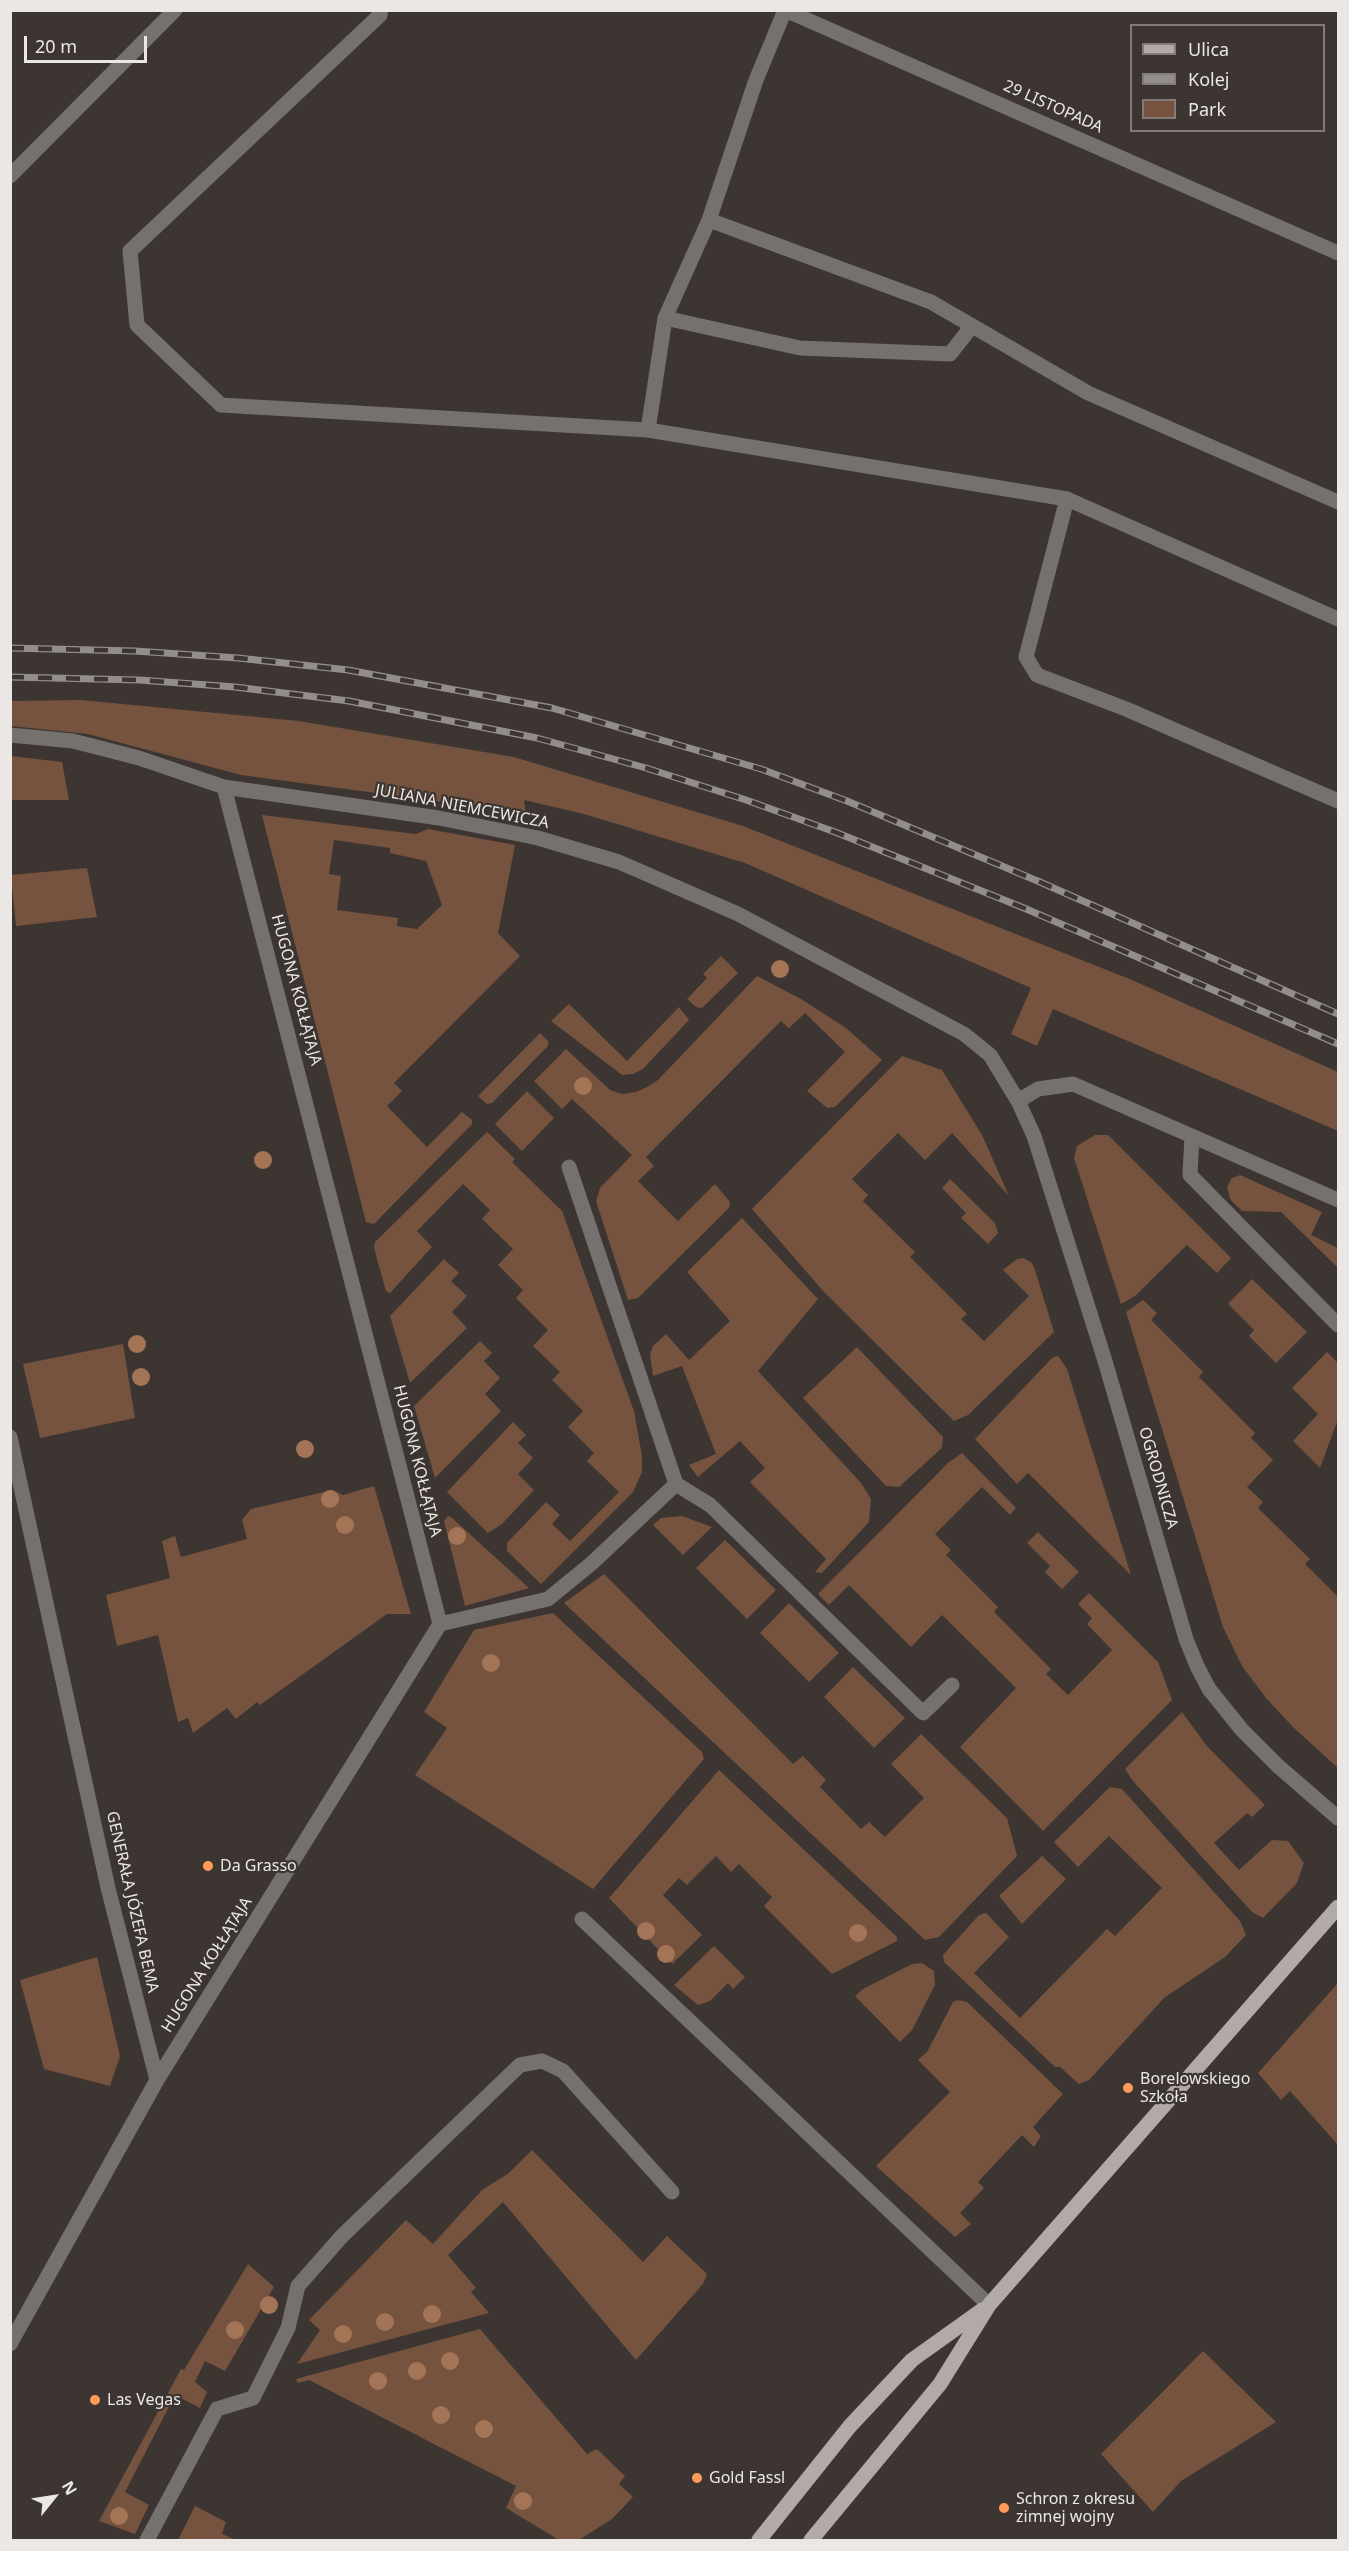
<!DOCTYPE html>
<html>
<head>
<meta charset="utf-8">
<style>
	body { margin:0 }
	#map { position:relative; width:1349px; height:2551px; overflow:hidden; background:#3c3531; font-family:"Noto Sans",sans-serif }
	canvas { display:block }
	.frame { position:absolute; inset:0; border:12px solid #ebe7e4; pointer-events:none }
	.legend { position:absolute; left:1130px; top:24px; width:195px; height:108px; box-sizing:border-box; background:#3c3531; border:2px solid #827c79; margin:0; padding:8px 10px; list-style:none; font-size:18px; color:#ebe7e4 }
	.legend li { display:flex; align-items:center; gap:12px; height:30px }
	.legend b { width:30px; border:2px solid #827c79 }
	.north { position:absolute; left:24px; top:2467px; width:60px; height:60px; -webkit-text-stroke:4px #3c3531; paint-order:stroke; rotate:60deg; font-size:16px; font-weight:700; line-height:24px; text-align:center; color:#ebe7e4 }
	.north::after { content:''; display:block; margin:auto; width:21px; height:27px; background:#ebe7e4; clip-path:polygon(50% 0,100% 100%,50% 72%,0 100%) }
	.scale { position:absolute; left:24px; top:36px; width:123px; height:27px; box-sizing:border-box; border:3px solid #ebe7e4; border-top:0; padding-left:8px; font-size:18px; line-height:21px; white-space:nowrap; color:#ebe7e4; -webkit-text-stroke:4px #3c3531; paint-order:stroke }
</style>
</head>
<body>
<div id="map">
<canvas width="1349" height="2551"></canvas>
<div class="frame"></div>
<ul class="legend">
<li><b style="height:8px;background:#b1aaa6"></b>Ulica</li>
<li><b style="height:8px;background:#948e8b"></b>Kolej</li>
<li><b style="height:16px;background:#75533f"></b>Park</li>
</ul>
<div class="north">N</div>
<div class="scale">20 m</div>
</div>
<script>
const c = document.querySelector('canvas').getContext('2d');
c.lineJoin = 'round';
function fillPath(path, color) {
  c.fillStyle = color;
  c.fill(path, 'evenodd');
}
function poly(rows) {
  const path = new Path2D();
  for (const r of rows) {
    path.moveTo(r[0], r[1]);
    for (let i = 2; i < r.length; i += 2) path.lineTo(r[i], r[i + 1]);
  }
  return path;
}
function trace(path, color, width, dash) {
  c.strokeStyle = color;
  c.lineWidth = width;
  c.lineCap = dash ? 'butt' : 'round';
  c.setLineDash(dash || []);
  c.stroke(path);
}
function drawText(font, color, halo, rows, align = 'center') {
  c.font = font + ' "Noto Sans",sans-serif';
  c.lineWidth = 4.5;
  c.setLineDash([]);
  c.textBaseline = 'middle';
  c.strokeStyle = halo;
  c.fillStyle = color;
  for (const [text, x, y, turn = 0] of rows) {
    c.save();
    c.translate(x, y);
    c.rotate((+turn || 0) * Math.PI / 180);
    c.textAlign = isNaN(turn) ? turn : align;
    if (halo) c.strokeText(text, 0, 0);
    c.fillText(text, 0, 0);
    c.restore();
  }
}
fillPath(poly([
	[81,700,299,721,514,757,743,826,1132,980,1338,1072,1338,1131,1053,1009,1037,1046,1011,1034,1031,988,745,863,584,814,524,800,526,813,241,775,88,734,11,726,11,701],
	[11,756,62,762,69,800,11,800],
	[262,815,416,834,428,829,515,845,498,933,520,956,394,1083,402,1091,387,1106,427,1147,462,1112,472,1120,472,1124,374,1224,366,1222],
	[334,840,390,848,390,853,426,861,442,905,417,929,397,926,398,918,337,910,341,876,329,874],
	[87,868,97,917,16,926,11,875],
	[721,956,738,973,702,1008,696,1007,687,999,707,978,703,974],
	[757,976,801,999,846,1028,882,1060,835,1107,827,1108,807,1091,845,1052,805,1013,789,1028,781,1021,646,1157,654,1166,638,1181,678,1221,715,1184,730,1202,729,1208,638,1298,628,1300,596,1201,600,1188,632,1155,572,1099,562,1109,534,1081,566,1049,610,1090,622,1094,636,1092,647,1087,658,1080],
	[569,1004,627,1061,679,1007,689,1020,643,1069,633,1074,622,1075,551,1021],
	[540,1033,548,1041,548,1046,492,1103,487,1104,478,1096],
	[902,1056,942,1070,982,1135,1009,1196,952,1133,925,1160,898,1133,852,1179,868,1195,863,1201,915,1252,910,1257,967,1314,961,1319,984,1341,1029,1296,1003,1270,1017,1259,1023,1258,1031,1262,1034,1267,1054,1332,968,1415,954,1421,824,1292,752,1209],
	[527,1091,554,1118,522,1151,495,1124],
	[487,1132,515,1159,512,1162,562,1211,634,1411,642,1456,642,1472,633,1492,541,1584,507,1551,507,1543,546,1502,560,1515,552,1524,570,1541,619,1492,587,1461,594,1453,568,1427,583,1411,552,1380,560,1372,533,1346,548,1330,516,1298,523,1290,498,1265,513,1249,482,1219,490,1210,463,1184,417,1231,432,1247,390,1293,386,1291,374,1248,375,1242],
	[1095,1135,1108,1135,1231,1258,1217,1273,1187,1245,1135,1296,1121,1304,1074,1158,1077,1146],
	[1240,1175,1322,1212,1311,1235,1338,1248,1338,1268,1281,1212,1242,1211,1230,1199,1227,1187,1232,1178],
	[950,1179,995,1223,998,1233,988,1244,961,1218,966,1213,942,1188],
	[742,1218,818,1299,758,1371,861,1483,871,1499,869,1522,822,1573,815,1572,826,1559,750,1482,765,1468,740,1441,698,1477,689,1465,716,1454,682,1366,653,1376,650,1354,653,1346,666,1334,689,1360,730,1321,687,1272],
	[444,1259,459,1273,451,1281,467,1296,452,1312,467,1328,410,1383,390,1316],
	[1252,1279,1307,1332,1276,1363,1249,1336,1254,1330,1228,1304],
	[1143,1300,1157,1313,1151,1320,1203,1372,1199,1377,1255,1433,1251,1438,1273,1460,1247,1487,1263,1502,1258,1508,1310,1559,1305,1564,1338,1597,1338,1768,1293,1727,1266,1698,1242,1666,1223,1627,1126,1312],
	[480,1341,492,1353,484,1361,500,1378,485,1394,501,1411,435,1478,414,1406],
	[123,1344,135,1418,40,1438,23,1364],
	[857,1347,943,1437,942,1448,899,1487,886,1486,803,1398],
	[1327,1352,1338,1363,1338,1419,1320,1468,1293,1441,1318,1414,1292,1388],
	[1058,1356,1067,1369,1131,1575,1028,1473,1017,1484,975,1439,1052,1358],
	[513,1422,526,1435,518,1443,533,1458,518,1474,534,1490,502,1524,488,1533,447,1492],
	[962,1453,1016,1508,1010,1515,982,1487,935,1534,951,1550,946,1555,998,1607,994,1612,1051,1669,1046,1674,1068,1695,1112,1650,1087,1624,1092,1618,1078,1604,1089,1593,1158,1662,1172,1700,1043,1831,960,1747,1016,1688,942,1615,911,1647,849,1585,829,1605,818,1594,948,1463],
	[374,1486,411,1614,387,1614,260,1705,257,1702,236,1719,227,1708,193,1733,188,1718,178,1722,158,1635,117,1646,106,1595,170,1578,162,1541,175,1536,181,1557,247,1539,242,1520,251,1509,333,1490,343,1495],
	[448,1516,451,1517,529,1588,465,1606,444,1521],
	[682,1516,712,1527,683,1555,653,1525,661,1518],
	[1038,1532,1079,1572,1062,1589,1045,1572,1050,1566,1027,1543],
	[725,1540,776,1590,747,1619,696,1568],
	[604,1574,793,1764,803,1756,826,1780,820,1787,861,1829,869,1822,885,1837,924,1798,891,1764,921,1734,1007,1818,1017,1856,939,1937,925,1940,564,1603],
	[789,1603,839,1653,809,1682,760,1633],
	[553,1613,702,1752,704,1759,593,1889,415,1775,447,1728,424,1712,474,1630],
	[853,1667,905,1718,874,1748,824,1697],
	[1182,1712,1206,1745,1265,1805,1252,1817,1247,1813,1214,1843,1239,1870,1272,1840,1288,1841,1304,1863,1297,1883,1263,1918,1252,1912,1133,1781,1125,1769],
	[719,1770,897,1937,897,1941,832,1974,764,1906,772,1897,739,1864,731,1872,716,1856,687,1885,679,1878,663,1895,702,1935,672,1964,609,1898],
	[1110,1787,1122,1789,1240,1921,1246,1935,1225,1957,1164,1998,1089,2080,1079,2084,1060,2067,1055,2067,944,1962,943,1955,979,1915,986,1913,1009,1937,974,1973,1020,2018,1107,1929,1115,1936,1162,1888,1109,1836,1078,1867,1054,1842],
	[1042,1856,1066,1879,1022,1924,999,1896],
	[714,1946,745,1977,733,1989,728,1983,710,2001,698,2005,674,1985],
	[97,1957,120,2056,110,2086,44,2069,20,1980],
	[922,1963,934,1971,935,1985,912,2030,900,2042,855,1996,863,1989,912,1964],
	[1338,1983,1338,2145,1290,2091,1281,2100,1258,2073],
	[957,2000,967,2002,1063,2094,1033,2127,1041,2136,1034,2147,1022,2135,978,2182,984,2188,960,2213,971,2224,955,2237,876,2166,950,2092,918,2060,927,2052,953,2002],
	[532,2150,643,2262,667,2236,707,2274,703,2284,636,2360,503,2202,448,2255,476,2288,471,2292,489,2313,297,2364,320,2330,309,2320,406,2220,433,2244,482,2190,509,2173],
	[248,2264,274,2287,225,2371,205,2361,195,2382,207,2392,200,2408,175,2395,125,2492,149,2505,135,2534,99,2521,181,2369,184,2370],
	[480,2329,587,2454,597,2449,625,2476,619,2484,633,2497,612,2519,579,2540,559,2540,506,2508,516,2486,309,2380,298,2383,296,2379],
	[1203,2351,1276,2422,1181,2481,1153,2512,1101,2454],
	[195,2506,226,2522,222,2534,236,2540,178,2540]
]), '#75533f');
trace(poly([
	[381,10,380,15,130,251,137,325,221,405,648,430],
	[785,10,756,80,709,220,931,302,1088,393,1338,502],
	[785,10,1338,253],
	[10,176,175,10],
	[709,220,665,318,648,430,1067,499],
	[665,318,800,348,950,354,972,326],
	[1338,619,1067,499,1026,657,1037,675,1126,709,1338,801],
	[10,735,73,741,139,758,224,787,439,818,538,838,619,862,738,914,964,1034,990,1055,1018,1101,1034,1136,1105,1361,1186,1639,1197,1666,1209,1689,1242,1730,1278,1766,1338,1818],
	[1018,1101,1038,1089,1073,1084,1338,1200],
	[1192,1136,1190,1175,1338,1325],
	[569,1167,676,1484],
	[10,1437,108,1888,157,2080],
	[440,1624,548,1599,592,1563,676,1484,710,1505,923,1713,952,1685],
	[582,1919,989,2305],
	[10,2344,157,2080,440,1624,224,787],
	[147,2540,217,2409,253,2398,288,2328,298,2286,342,2236,520,2065,542,2061,563,2071,672,2192]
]), '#74716f', 15);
trace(poly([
	[759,2540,850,2426,912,2360,982,2310],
	[811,2540,940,2384,989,2305,1338,1907]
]), '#b1aaa6', 15);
const rail = poly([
	[10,648,135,651,238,658,348,670,552,708,761,769,847,801,1040,882,1338,1014],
	[10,677,139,680,235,687,349,701,537,738,646,768,746,800,835,832,1024,908,1338,1044]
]);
trace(rail, '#948e8b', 7);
trace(rail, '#3c3531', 4.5, [14]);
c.fillStyle = '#a47456';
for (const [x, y] of [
	[780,969],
	[583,1086],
	[263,1160],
	[137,1344],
	[141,1377],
	[305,1449],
	[330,1499],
	[345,1525],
	[457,1536],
	[491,1663],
	[646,1931],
	[858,1933],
	[666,1954],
	[269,2305],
	[432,2314],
	[385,2322],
	[235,2330],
	[343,2334],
	[450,2361],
	[417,2371],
	[378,2381],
	[441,2415],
	[484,2429],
	[523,2501],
	[119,2516]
]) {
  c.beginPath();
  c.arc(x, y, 9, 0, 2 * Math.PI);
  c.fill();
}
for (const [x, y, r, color] of [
	[208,1866,6,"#ff9b5a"],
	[1128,2088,6,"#ff9b5a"],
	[95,2400,6,"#ff9b5a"],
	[697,2478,6,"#ff9b5a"],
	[1004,2508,6,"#ff9b5a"]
]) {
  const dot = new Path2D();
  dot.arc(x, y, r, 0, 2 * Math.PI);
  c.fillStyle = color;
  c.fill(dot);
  trace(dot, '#3c3531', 2);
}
drawText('16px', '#ebe7e4', '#3c3531', [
	["29 LISTOPADA",1053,107,24],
	["JULIANA NIEMCEWICZA",462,807,11],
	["HUGONA KOŁŁĄTAJA",296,990,75],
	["HUGONA KOŁŁĄTAJA",417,1461,76],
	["OGRODNICZA",1158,1478,74],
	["GENERAŁA JÓZEFA BEMA",132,1902,77],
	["HUGONA KOŁŁĄTAJA",207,1965,-58]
]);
drawText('16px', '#ebe7e4', '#3c3531', [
	["Da Grasso",220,1866],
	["Borelowskiego",1140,2079],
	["Szkoła",1140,2097],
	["Las Vegas",107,2400],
	["Gold Fassl",709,2478],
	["Schron z okresu",1016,2499],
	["zimnej wojny",1016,2517]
], 'left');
</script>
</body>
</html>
